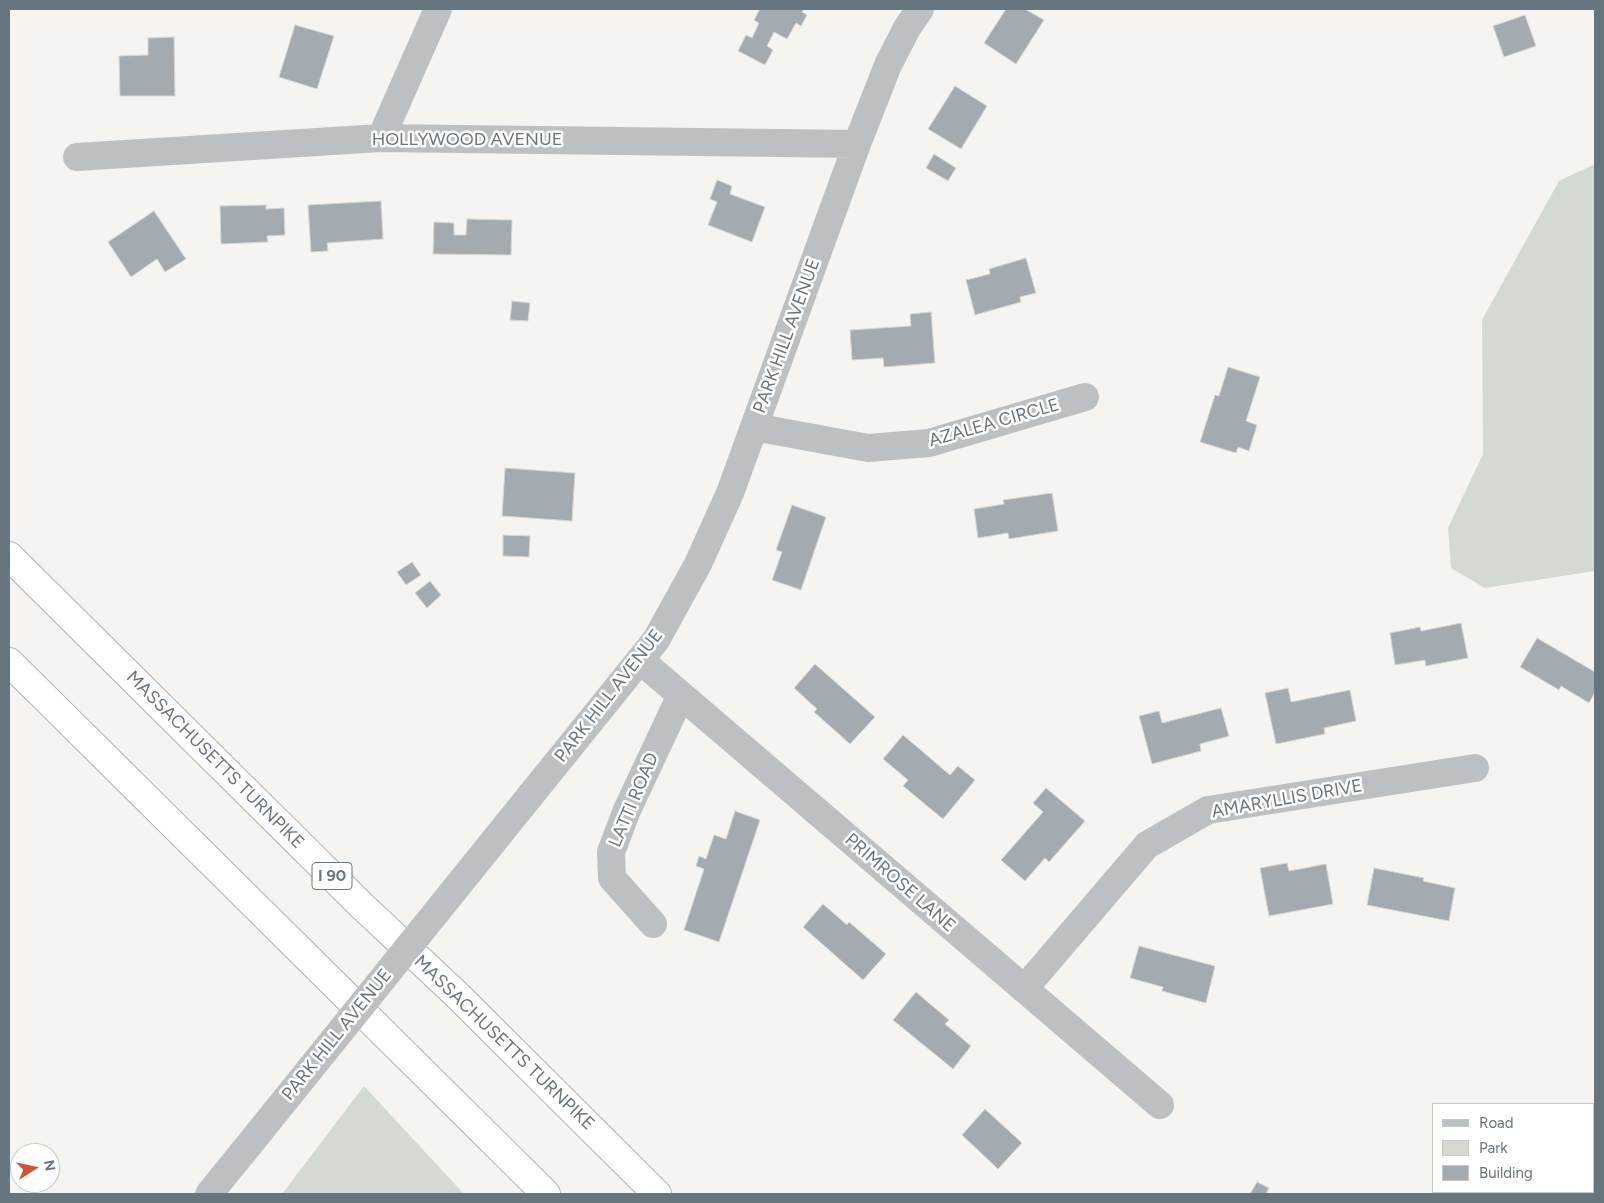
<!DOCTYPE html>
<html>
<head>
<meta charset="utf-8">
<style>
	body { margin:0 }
	#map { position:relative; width:1604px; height:1203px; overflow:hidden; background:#f5f4f1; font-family:Figtree,sans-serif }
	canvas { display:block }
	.frame { position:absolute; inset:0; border:10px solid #67757f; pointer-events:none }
	.legend { position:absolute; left:1432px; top:1103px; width:162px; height:90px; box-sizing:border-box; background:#fff; border:1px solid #c2c8cc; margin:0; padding:6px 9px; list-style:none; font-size:15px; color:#67757f }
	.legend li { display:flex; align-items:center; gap:10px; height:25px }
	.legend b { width:25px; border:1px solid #c2c8cc }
	.north { position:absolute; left:10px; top:1143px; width:50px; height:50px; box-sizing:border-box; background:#fff; border:1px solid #c2c8cc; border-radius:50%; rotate:80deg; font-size:14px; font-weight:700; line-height:20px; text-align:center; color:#67757f }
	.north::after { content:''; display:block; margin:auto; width:18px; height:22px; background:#d05436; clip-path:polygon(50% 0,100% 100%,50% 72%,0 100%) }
</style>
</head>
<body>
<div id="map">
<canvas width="1604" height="1203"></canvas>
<div class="frame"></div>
<ul class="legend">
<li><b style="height:6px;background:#bcc0c3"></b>Road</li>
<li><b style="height:14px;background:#d4d9d1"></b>Park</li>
<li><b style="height:14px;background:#a4abb0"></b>Building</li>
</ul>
<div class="north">N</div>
</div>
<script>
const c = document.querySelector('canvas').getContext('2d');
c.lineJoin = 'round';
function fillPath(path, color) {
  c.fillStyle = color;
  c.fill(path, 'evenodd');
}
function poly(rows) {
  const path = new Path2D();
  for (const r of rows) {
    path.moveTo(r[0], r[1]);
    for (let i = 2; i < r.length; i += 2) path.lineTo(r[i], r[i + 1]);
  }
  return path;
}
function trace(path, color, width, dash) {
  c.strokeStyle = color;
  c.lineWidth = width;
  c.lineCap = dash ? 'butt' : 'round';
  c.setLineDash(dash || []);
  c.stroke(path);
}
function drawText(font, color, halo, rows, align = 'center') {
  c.font = font + ' Figtree,sans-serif';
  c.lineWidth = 5;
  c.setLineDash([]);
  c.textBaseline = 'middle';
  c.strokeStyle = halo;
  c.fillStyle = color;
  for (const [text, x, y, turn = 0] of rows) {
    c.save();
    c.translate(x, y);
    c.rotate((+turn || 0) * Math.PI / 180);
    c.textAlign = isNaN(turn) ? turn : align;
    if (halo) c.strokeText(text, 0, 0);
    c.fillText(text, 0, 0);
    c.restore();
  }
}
fillPath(poly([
	[1595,164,1595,571,1485,588,1451,568,1448,528,1483,454,1482,320,1559,181],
	[364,1086,464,1194,282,1194]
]), '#d4d9d1');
const building = poly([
	[760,9,804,9,802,12,807,15,801,26,796,23,787,39,774,32,767,46,773,50,765,65,738,51,746,35,752,38,759,23,754,20,760,9],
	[1006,9,1025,9,1044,20,1016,64,984,43,1006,9],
	[1525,15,1536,46,1504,57,1493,26,1525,15],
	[295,25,334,36,317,89,279,77,295,25],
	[174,37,175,96,120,96,119,56,148,55,148,38,174,37],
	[955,86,987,106,961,149,928,129,955,86],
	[934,154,956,168,948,181,926,168,934,154],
	[717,180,732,186,730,194,765,207,752,242,708,225,717,202,710,199,717,180],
	[381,201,383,239,327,243,328,251,311,252,308,205,381,201],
	[266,205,266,209,284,208,285,235,267,236,268,242,221,244,220,206,266,205],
	[154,211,186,259,165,272,157,259,131,277,108,242,154,211],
	[467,219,512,220,511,255,433,254,434,222,454,223,454,235,466,235,467,219],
	[1026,258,1036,293,1020,297,1021,302,975,315,966,280,990,274,989,269,1026,258],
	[512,301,530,303,528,321,510,320,512,301],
	[931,312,935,363,884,367,883,358,852,360,850,330,911,326,910,314,931,312],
	[1228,367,1260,377,1246,421,1257,425,1249,451,1238,447,1236,453,1200,442,1215,395,1219,396,1228,367],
	[505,468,575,473,572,521,502,516,505,468],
	[1052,493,1058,531,1009,539,1008,533,978,538,974,509,1004,504,1003,500,1052,493],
	[792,505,826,517,801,590,772,580,782,552,776,550,792,505],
	[503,535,530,536,529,557,503,556,503,535],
	[412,562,421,575,406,585,397,572,412,562],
	[430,581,441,595,427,608,415,593,430,581],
	[1461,623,1468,658,1426,666,1425,660,1395,665,1390,633,1420,627,1421,631,1461,623],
	[1537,638,1595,672,1595,692,1589,703,1561,686,1559,690,1520,667,1537,638],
	[815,664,875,717,850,744,814,712,817,709,794,688,815,664],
	[1288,688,1291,702,1350,690,1356,721,1324,728,1325,734,1276,744,1265,693,1288,688],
	[1221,708,1229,736,1200,744,1201,751,1152,764,1139,716,1159,711,1162,723,1221,708],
	[903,735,950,775,958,766,975,780,943,819,903,786,908,780,883,759,903,735],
	[1046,788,1085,821,1049,862,1045,858,1025,881,1001,860,1043,812,1033,803,1046,788],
	[735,811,760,820,719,942,684,930,704,869,696,866,699,856,706,859,714,835,726,839,735,811],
	[1287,863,1289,871,1326,864,1333,904,1269,916,1260,868,1287,863],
	[1374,868,1424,878,1423,881,1455,888,1449,921,1367,905,1374,868],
	[823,904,847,925,849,922,886,954,863,980,803,927,823,904],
	[1139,946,1215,966,1206,1003,1162,991,1163,987,1130,978,1139,946],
	[916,992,949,1020,945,1024,971,1046,953,1069,893,1020,916,992],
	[985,1109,1022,1143,998,1169,962,1135,985,1109],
	[1257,1182,1269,1188,1266,1194,1250,1194,1257,1182]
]);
fillPath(building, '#a4abb0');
trace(building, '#d6d6d4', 1);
const highway = poly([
	[9,556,360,904,456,994,657,1194],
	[9,662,546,1194]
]);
trace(highway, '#b0b3b6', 30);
trace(poly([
	[381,138,438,9],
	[77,157,381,138,857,144],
	[754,427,868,448,929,443,1085,397],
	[640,660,1160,1105],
	[530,796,656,640,698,564,730,493,857,144,888,65,907,28,920,9],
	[653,924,612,878,611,852,627,810,681,695],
	[1024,989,1147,845,1208,810,1475,768],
	[209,1194,244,1151]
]), '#bcc0c3', 28);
trace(highway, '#fff', 28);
trace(poly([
	[244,1151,530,796]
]), '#bcc0c3', 28);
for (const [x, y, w] of [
	[332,876,40]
]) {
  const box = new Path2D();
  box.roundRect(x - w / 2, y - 13.5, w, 27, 4);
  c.fillStyle = '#fff';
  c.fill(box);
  trace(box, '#67757f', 1);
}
drawText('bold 16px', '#67757f', null, [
	["I 90",332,876]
]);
drawText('18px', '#67757f', '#fff', [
	["HOLLYWOOD AVENUE",467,140],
	["PARK HILL AVENUE",787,336,-70],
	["AZALEA CIRCLE",994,423,-16],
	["PARK HILL AVENUE",609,696,-52],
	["MASSACHUSETTS TURNPIKE",215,760,45],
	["AMARYLLIS DRIVE",1287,799,-10],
	["LATTI ROAD",634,800,-67],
	["PRIMROSE LANE",900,883,41],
	["PARK HILL AVENUE",337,1035,-51],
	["MASSACHUSETTS TURNPIKE",504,1043,44]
]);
</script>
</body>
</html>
